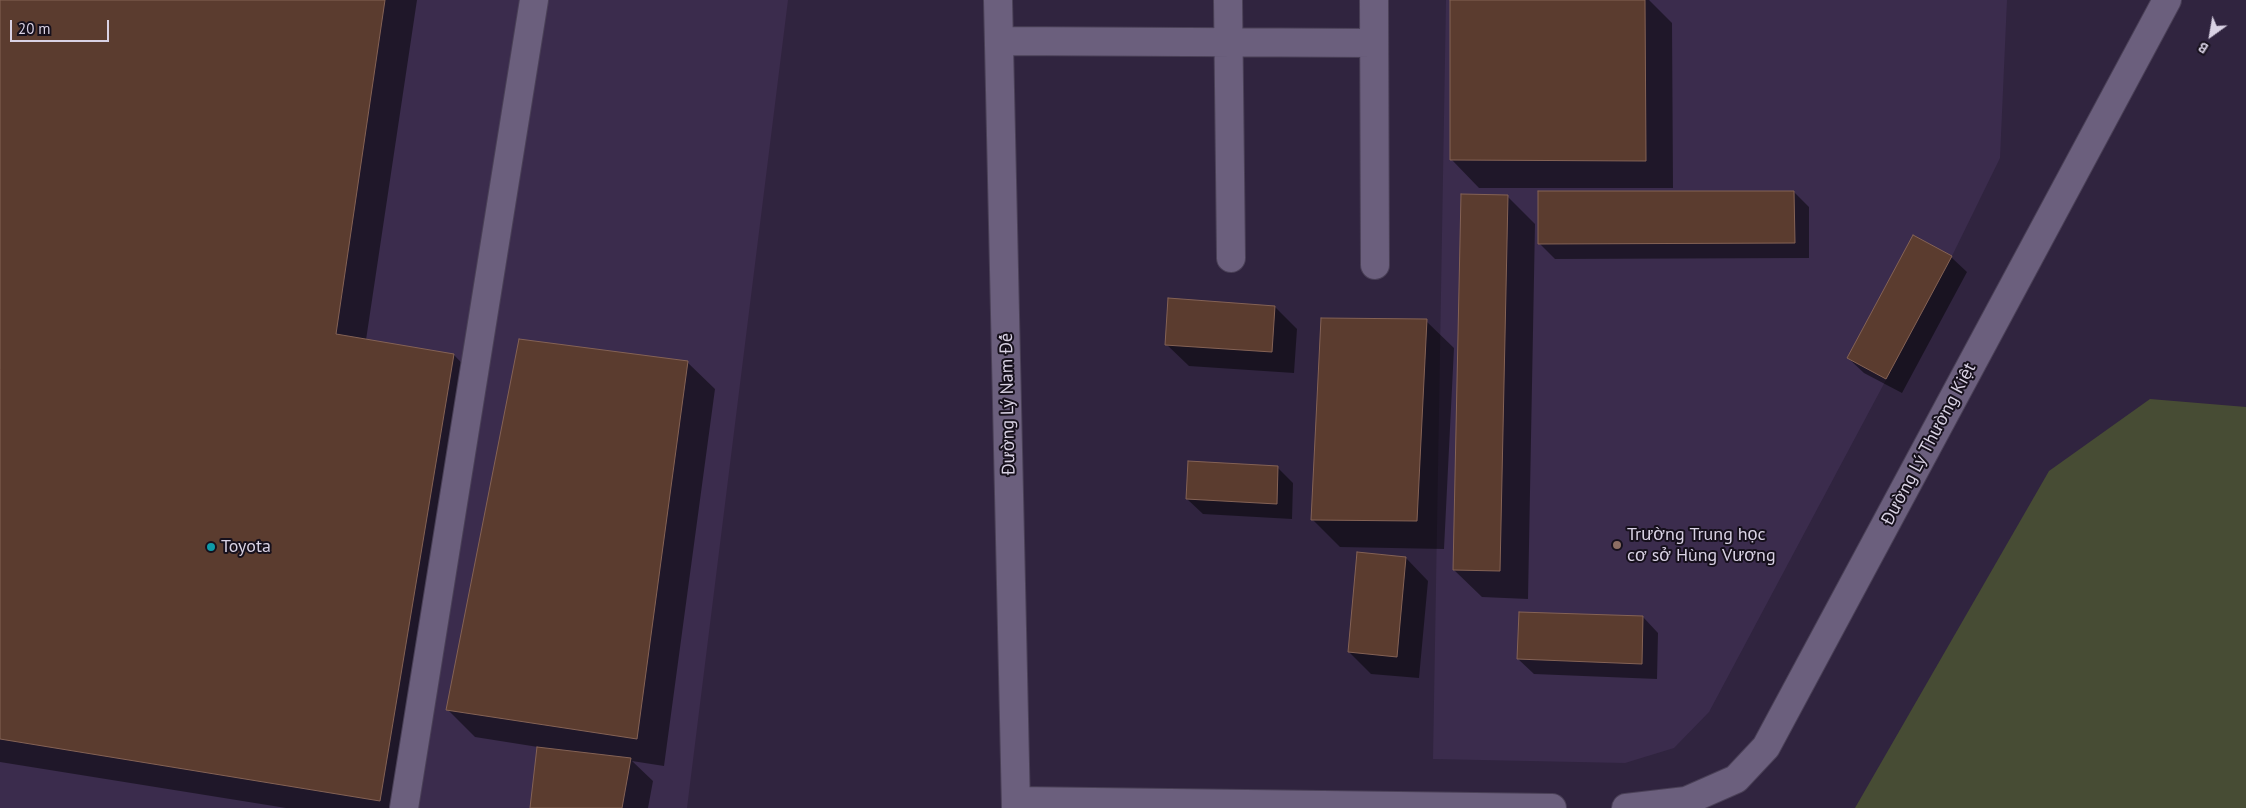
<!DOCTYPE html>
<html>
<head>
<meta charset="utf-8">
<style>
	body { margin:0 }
	#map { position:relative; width:2246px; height:808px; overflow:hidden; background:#30243f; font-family:"PT Sans",sans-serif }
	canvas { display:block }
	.north { position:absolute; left:2186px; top:10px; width:50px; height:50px; -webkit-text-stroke:4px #16101c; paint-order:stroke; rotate:212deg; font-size:14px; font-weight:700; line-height:20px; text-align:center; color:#d9d2e4 }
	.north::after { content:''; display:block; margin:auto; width:18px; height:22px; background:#d9d2e4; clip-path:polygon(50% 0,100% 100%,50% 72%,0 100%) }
	.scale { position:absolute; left:10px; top:20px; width:99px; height:22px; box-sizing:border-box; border:2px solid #d9d2e4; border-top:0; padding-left:6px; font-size:15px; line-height:18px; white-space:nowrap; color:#d9d2e4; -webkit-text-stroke:4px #16101c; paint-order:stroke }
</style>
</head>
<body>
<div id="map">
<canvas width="2246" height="808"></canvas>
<div class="north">B</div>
<div class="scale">20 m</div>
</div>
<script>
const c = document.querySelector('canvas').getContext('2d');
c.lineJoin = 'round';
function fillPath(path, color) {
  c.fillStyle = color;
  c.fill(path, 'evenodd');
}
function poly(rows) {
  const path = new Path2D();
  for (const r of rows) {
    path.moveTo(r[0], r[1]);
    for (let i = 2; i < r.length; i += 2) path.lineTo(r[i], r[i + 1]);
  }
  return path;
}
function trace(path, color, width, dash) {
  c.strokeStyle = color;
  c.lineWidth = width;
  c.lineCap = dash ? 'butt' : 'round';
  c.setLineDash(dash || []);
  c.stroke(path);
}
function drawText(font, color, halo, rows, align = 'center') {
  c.font = font + ' "PT Sans",sans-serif';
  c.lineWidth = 4;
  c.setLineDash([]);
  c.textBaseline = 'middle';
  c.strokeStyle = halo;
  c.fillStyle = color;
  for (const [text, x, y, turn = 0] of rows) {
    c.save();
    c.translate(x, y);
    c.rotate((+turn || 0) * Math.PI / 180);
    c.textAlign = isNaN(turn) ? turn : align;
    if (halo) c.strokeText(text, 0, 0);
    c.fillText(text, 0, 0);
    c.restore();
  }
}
fillPath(poly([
	[0,0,788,0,687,808,0,808],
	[1446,0,2007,0,2000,158,1952,256,1709,712,1674,748,1625,763,1433,759]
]), '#3b2c4d');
fillPath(poly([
	[2150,399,2246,407,2246,808,1855,808,2049,471]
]), '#474c34');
fillPath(poly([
	[0,0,417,0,366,340,454,355,481,383,411,808,286,808,0,762],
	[1451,0,1649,0,1672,23,1673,188,1479,188,1452,160],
	[1794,192,1809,207,1809,258,1555,259,1539,243],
	[1507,196,1535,224,1528,599,1482,597,1454,570],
	[1951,257,1967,272,1902,393,1864,373,1848,358],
	[1275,307,1297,329,1294,373,1189,366,1166,344],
	[1426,321,1454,348,1444,549,1340,547,1312,519],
	[687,362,715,389,664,766,632,761,653,781,648,808,531,808,538,747,475,737,448,710],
	[1278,468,1293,483,1292,519,1203,514,1187,499],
	[1406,558,1428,581,1419,678,1371,674,1349,652],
	[1643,617,1658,633,1657,679,1534,674,1518,659]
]), '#0007');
const building = poly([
	[0,0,385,0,336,334,454,354,380,801,0,739,0,0],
	[1450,0,1645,0,1646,161,1450,160,1450,0],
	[1538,191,1794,191,1795,243,1538,244,1538,191],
	[1461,194,1508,195,1500,571,1453,570,1461,194],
	[1913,235,1952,256,1886,379,1847,358,1913,235],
	[1168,298,1275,306,1272,352,1165,345,1168,298],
	[1321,318,1427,319,1417,521,1311,520,1321,318],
	[519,339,688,361,637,739,446,710,519,339],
	[1188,461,1278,466,1277,504,1186,499,1188,461],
	[1357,552,1406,557,1397,657,1348,652,1357,552],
	[1519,612,1643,616,1642,664,1517,659,1519,612],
	[537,747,631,758,622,808,530,808,537,747]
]);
fillPath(building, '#5b3c2f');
trace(building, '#846255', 1);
const minor = poly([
	[998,0,1016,808],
	[1228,0,1231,258],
	[1374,0,1375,265],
	[999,41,1374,43],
	[1017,801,1552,808],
	[404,808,534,0],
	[1626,808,1686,801,1736,779,1766,747,2167,0]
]);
trace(minor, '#4a4057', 30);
trace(minor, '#6b5f7d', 28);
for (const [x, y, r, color] of [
	[1617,545,5,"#8d6e63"],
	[211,547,5,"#0f9aa8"]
]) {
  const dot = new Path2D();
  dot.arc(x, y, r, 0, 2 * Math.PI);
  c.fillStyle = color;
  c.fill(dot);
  trace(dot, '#16101c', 2);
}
drawText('18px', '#d9d2e4', '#16101c', [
	["Đường Lý Nam Đế",1008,404,-91],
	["Đường Lý Thường Kiệt",1929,444,-62]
]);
drawText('18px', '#d9d2e4', '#16101c', [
	["Trường Trung học",1627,535],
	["cơ sở Hùng Vương",1627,556],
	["Toyota",221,547]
], 'left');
</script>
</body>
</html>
